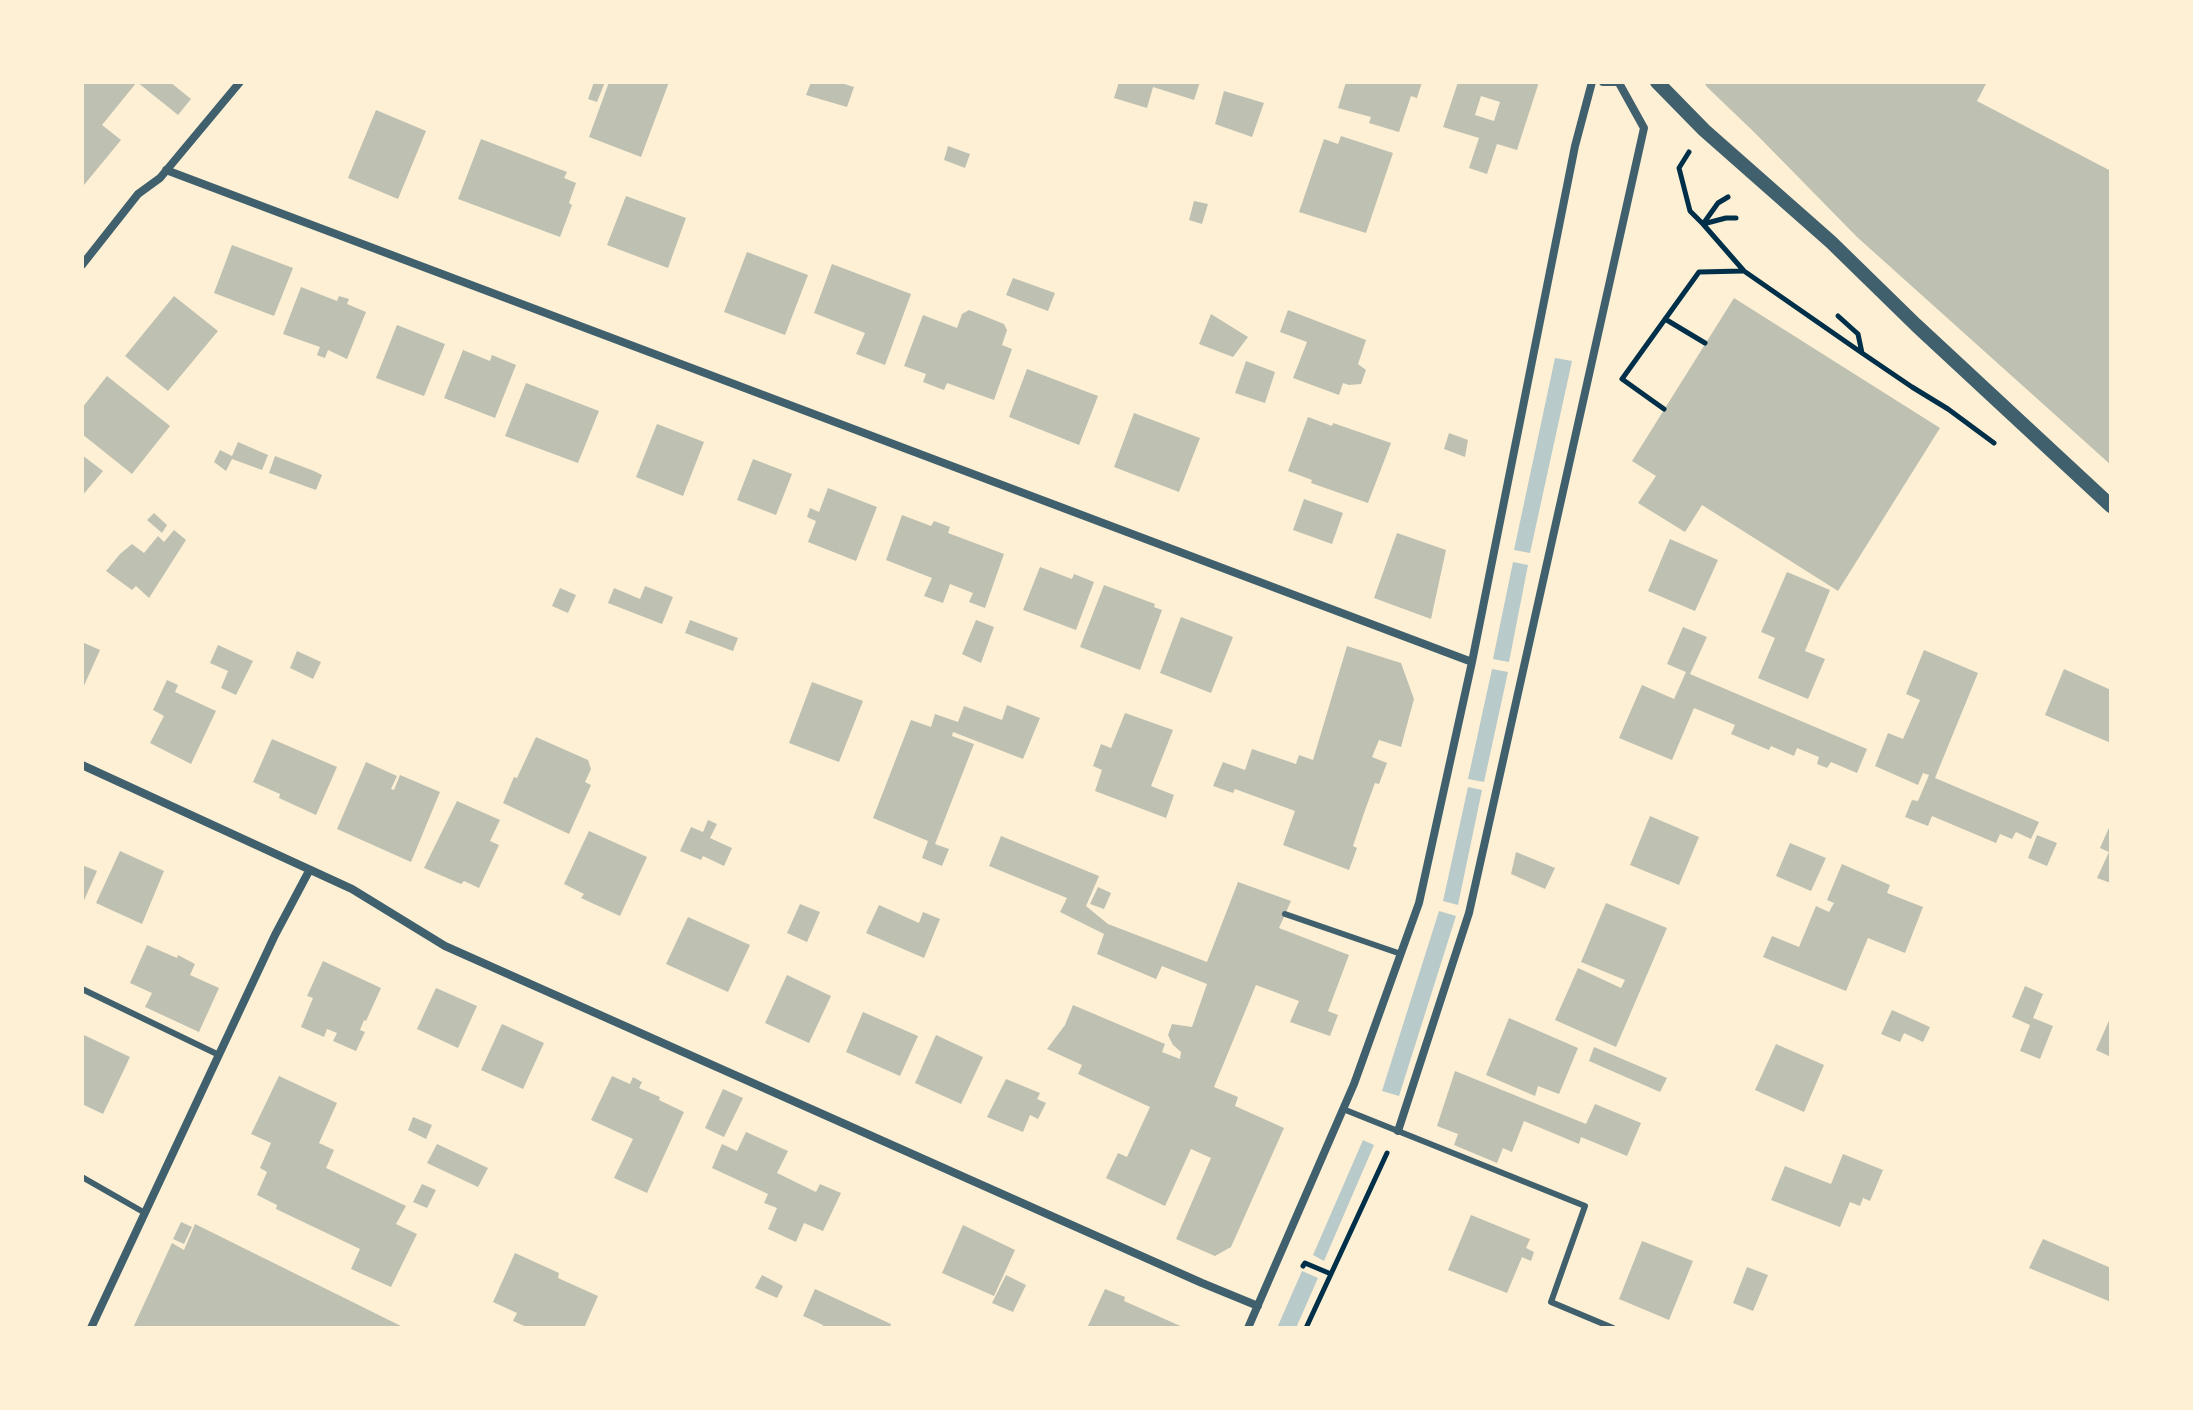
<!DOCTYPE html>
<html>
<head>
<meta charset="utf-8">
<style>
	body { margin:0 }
	#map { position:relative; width:2193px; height:1410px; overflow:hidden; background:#fdf0d5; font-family:Figtree,sans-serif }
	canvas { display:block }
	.frame { position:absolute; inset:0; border:84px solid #fdf0d5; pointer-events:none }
</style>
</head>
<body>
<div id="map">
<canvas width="2193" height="1410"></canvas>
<div class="frame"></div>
</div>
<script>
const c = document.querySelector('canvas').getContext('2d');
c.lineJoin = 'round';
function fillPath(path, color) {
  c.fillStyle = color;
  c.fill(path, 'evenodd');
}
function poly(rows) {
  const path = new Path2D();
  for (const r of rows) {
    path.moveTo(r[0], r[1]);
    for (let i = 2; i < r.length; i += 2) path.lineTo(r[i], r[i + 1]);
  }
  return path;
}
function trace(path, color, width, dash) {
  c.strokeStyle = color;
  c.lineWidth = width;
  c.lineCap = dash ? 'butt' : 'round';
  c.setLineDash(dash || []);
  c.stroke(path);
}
fillPath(poly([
	[1555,358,1572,361,1530,553,1514,550],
	[1513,562,1528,565,1509,662,1493,659],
	[1492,669,1508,672,1484,782,1468,779],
	[1468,787,1482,790,1458,905,1443,901],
	[1439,911,1456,916,1399,1096,1382,1091],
	[1363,1140,1374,1145,1324,1261,1313,1255],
	[1302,1271,1318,1278,1296,1328,1277,1328]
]), '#b9caca');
fillPath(poly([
	[82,82,137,82,102,125,121,140,84,185,82,183],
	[137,82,170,82,191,99,178,115],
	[594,82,605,82,597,102,588,99],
	[609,82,669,82,641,157,589,137],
	[811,82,838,82,854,87,847,107,806,95],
	[1119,82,1200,82,1194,100,1153,87,1147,108,1114,98],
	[1346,82,1422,82,1417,98,1411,96,1399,132,1369,123,1371,117,1338,108],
	[1458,82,1539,82,1517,150,1497,144,1487,174,1469,168,1479,138,1443,127],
	[1481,96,1500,102,1494,121,1475,115],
	[1704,82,1987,82,1977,101,2111,171,2111,465,1857,237,1755,133,1707,87],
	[1224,91,1264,103,1252,137,1215,124],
	[376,110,426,131,398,199,348,178],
	[1341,136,1393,153,1366,233,1299,212,1324,139,1338,144],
	[481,139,567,172,564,178,576,183,569,203,572,205,560,237,458,199],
	[948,146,970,154,965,168,944,160],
	[626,196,686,218,668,268,607,245],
	[1194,201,1208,204,1202,224,1189,220],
	[232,245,293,268,274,316,214,293],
	[747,252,808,275,785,335,724,312],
	[832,264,911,294,885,365,856,354,865,333,814,313],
	[1013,278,1055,293,1048,311,1006,295],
	[301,287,337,301,339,296,349,299,347,304,366,312,347,359,328,350,325,358,317,355,320,347,283,334],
	[174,296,218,331,168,391,125,356],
	[1734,298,1940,428,1838,591,1702,505,1685,532,1638,503,1656,476,1632,461],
	[969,310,1004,324,1007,330,1002,345,1012,349,994,400,947,383,944,390,923,382,926,374,904,366,923,315,957,328,962,314],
	[1288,310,1366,340,1358,364,1366,370,1361,384,1349,385,1343,383,1339,395,1293,378,1307,342,1280,332],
	[1211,314,1248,337,1233,357,1199,344],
	[397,325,445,344,424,396,376,378],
	[463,350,490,361,492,355,516,365,495,418,444,398],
	[1246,361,1275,372,1265,403,1235,393],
	[1027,369,1098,396,1079,445,1009,417],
	[107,376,170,426,132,474,82,434,82,408],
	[526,383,599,411,578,463,505,436],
	[1134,413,1200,438,1179,492,1114,467],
	[1308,417,1332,426,1333,423,1391,443,1368,503,1311,483,1312,480,1288,471],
	[657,424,704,442,683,496,636,477],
	[1449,433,1468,440,1465,457,1444,449],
	[238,442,268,455,262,470,232,459,226,471,214,462,220,450,232,456],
	[82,455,103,471,82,496],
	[275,456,314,471,322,475,316,490,269,473],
	[753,459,792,474,776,515,737,500],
	[828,488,877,507,856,561,808,542,816,521,807,517,810,508,819,512],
	[1304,499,1343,513,1332,544,1293,530],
	[154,513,167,525,162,533,147,520],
	[902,515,931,526,934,521,950,527,948,533,1004,554,985,608,969,602,973,593,950,584,943,603,924,596,932,578,886,560],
	[174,530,186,540,149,598,136,586,132,590,106,571,120,554,132,544,144,553,158,536,164,542],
	[1397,533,1446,550,1431,619,1374,598],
	[1670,539,1718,560,1695,611,1648,591],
	[1040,567,1072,579,1074,574,1094,582,1076,630,1023,610],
	[1787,572,1830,590,1805,651,1825,659,1808,699,1758,678,1775,638,1761,632],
	[1104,585,1155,604,1154,607,1162,610,1140,670,1080,647],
	[645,586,673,597,662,624,608,603,614,588,640,599],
	[560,588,576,595,568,613,552,606],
	[1181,617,1233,637,1211,693,1160,673],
	[690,620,738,638,733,651,685,633],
	[976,620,994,627,981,663,962,654],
	[1683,627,1707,637,1690,674,1867,749,1857,773,1831,762,1827,768,1817,764,1819,757,1797,748,1794,756,1771,746,1769,750,1731,734,1735,725,1694,708,1672,760,1619,738,1642,685,1674,699,1686,672,1667,664],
	[82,642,100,650,82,690],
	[218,645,253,661,236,695,221,688,228,671,210,663],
	[1347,646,1401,663,1414,699,1401,747,1379,740,1372,757,1387,763,1379,784,1375,783,1364,813,1353,846,1357,848,1349,870,1283,845,1295,811,1235,789,1233,793,1213,786,1223,762,1245,770,1252,749,1296,764,1299,755,1313,760],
	[1924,650,1978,673,1935,778,2039,822,2031,839,2016,832,2012,839,2000,834,1996,843,1932,816,1928,826,1905,817,1912,800,1918,801,1929,775,1923,773,1918,785,1875,766,1888,733,1903,739,1920,700,1906,694],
	[297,651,321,662,313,679,290,668],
	[2064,669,2111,690,2111,743,2045,715],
	[167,680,178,685,175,692,216,711,191,764,150,743,164,716,153,710],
	[812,682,863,701,839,762,789,743],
	[1007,705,1040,718,1023,759,953,732,952,736,974,744,935,844,949,849,942,866,922,858,928,841,873,818,911,720,931,727,935,714,958,722,964,706,1002,720],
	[1125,713,1173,730,1151,786,1174,795,1166,818,1095,791,1102,770,1093,766,1101,744,1111,748],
	[536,737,588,760,591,769,585,782,591,785,569,834,503,803,514,777,517,778],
	[272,739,337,767,316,815,279,798,280,794,253,782],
	[366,762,397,776,391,789,394,790,400,775,440,792,411,862,337,829],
	[457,801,500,820,490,841,499,845,479,888,464,881,461,884,424,868],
	[1650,816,1699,837,1679,885,1630,865],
	[708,820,717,824,710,838,732,848,724,866,703,856,701,860,680,851,691,827,703,832],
	[2111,823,2111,883,2097,878,2109,852,2100,848],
	[589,831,647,857,620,916,581,898,584,894,564,884],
	[2037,835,2057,843,2047,866,2028,858],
	[1001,836,1099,876,1086,906,1108,924,1207,962,1238,882,1291,901,1279,928,1349,955,1328,1011,1338,1015,1330,1036,1290,1022,1299,1001,1256,985,1214,1087,1238,1097,1235,1106,1284,1128,1231,1247,1215,1256,1176,1239,1211,1158,1191,1149,1165,1206,1106,1178,1118,1153,1127,1157,1150,1107,1078,1074,1082,1065,1047,1049,1065,1025,1073,1005,1165,1044,1162,1052,1180,1059,1181,1052,1173,1045,1168,1035,1172,1024,1192,1027,1207,984,1162,966,1156,979,1097,954,1104,934,1060,912,1067,898,989,866],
	[1790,843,1826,858,1811,891,1776,876],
	[120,851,164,871,142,924,96,903],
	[1516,852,1555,868,1545,889,1511,874],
	[1842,864,1890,885,1887,893,1923,907,1905,953,1868,938,1846,991,1763,957,1772,936,1799,947,1816,906,1829,912,1834,903,1827,900],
	[82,865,97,871,82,905],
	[1098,887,1111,893,1104,909,1090,904],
	[1606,903,1667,928,1616,1047,1555,1020,1578,968,1621,988,1625,980,1581,962],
	[800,904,820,912,807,942,787,933],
	[879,905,919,923,923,912,940,919,924,958,866,933],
	[688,917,750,945,728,992,666,964],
	[147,945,177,958,178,955,195,964,190,975,219,988,199,1032,145,1007,152,993,130,983],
	[323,961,381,988,366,1021,364,1020,360,1030,365,1032,356,1051,333,1041,337,1033,327,1029,324,1037,301,1027,313,998,307,996],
	[787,975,831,996,809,1043,765,1023],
	[2025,986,2043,994,2033,1018,2053,1026,2040,1059,2020,1051,2030,1025,2012,1017],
	[436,988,477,1006,458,1048,417,1029],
	[1892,1010,1930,1027,1923,1042,1904,1033,1900,1042,1881,1034],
	[863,1012,918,1036,900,1076,846,1052],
	[2111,1016,2111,1057,2096,1050],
	[1509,1018,1578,1048,1559,1094,1538,1086,1535,1096,1486,1075],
	[502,1024,544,1043,523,1089,481,1070],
	[82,1034,130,1057,103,1114,82,1104],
	[936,1035,983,1057,961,1104,915,1083],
	[1776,1044,1824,1065,1804,1112,1755,1090],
	[1594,1047,1667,1078,1660,1092,1589,1061],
	[1455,1071,1586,1124,1595,1104,1641,1123,1627,1156,1581,1137,1579,1144,1524,1121,1512,1152,1503,1148,1497,1163,1454,1145,1458,1134,1437,1126],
	[279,1076,337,1103,319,1143,334,1150,326,1168,406,1206,396,1224,417,1234,391,1287,351,1269,360,1249,276,1209,277,1205,257,1195,267,1172,260,1168,271,1143,251,1134],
	[612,1076,630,1084,633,1077,642,1082,639,1088,660,1097,659,1100,684,1112,647,1193,614,1178,633,1139,591,1120],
	[1006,1079,1040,1093,1037,1099,1046,1103,1038,1119,1030,1115,1023,1132,987,1117],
	[723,1089,743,1098,724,1137,705,1128],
	[413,1117,432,1125,426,1139,408,1130],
	[746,1132,788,1151,777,1173,816,1192,820,1184,841,1193,823,1231,804,1223,796,1242,768,1229,777,1208,764,1203,768,1194,712,1168,722,1144,737,1151],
	[437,1144,488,1168,478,1187,427,1163],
	[1843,1154,1883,1170,1870,1201,1863,1198,1860,1206,1850,1202,1840,1227,1771,1200,1785,1166,1831,1184],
	[422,1184,436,1190,427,1208,413,1202],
	[1471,1215,1530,1239,1526,1248,1534,1252,1531,1261,1522,1257,1507,1293,1448,1270],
	[181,1222,192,1227,184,1244,173,1239],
	[195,1224,405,1328,133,1328,172,1243,184,1250],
	[963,1225,1015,1250,994,1296,942,1273],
	[2043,1239,2111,1268,2111,1302,2029,1268],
	[1642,1241,1693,1261,1669,1320,1619,1299],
	[515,1253,559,1273,558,1278,598,1296,584,1328,529,1328,513,1321,517,1313,493,1302],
	[1747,1267,1768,1275,1753,1311,1733,1303],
	[762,1275,783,1286,777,1298,755,1288],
	[1006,1275,1026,1285,1013,1312,992,1303],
	[815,1289,891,1324,890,1328,822,1328,823,1325,803,1316],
	[1105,1289,1125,1297,1124,1301,1185,1328,1087,1328]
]), '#bec0b2');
trace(poly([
	[1689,152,1679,168,1690,211,1703,224,1718,203,1728,197],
	[1736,218,1726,218,1703,224,1744,271,1862,353,1858,334,1838,316],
	[1665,319,1705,343],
	[1862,353,1912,387,1948,409,1994,443],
	[1664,409,1622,379,1699,272,1743,271],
	[1303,1266,1305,1263,1331,1274],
	[1306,1328,1387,1153]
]), '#003049', 5);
trace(poly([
	[1285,914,1401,954],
	[82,989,219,1055],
	[1343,1109,1585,1206,1551,1302,1613,1328],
	[82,1177,145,1213]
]), '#3f606c', 6);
trace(poly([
	[1603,82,1620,82],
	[166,170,1472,662],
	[82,265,138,194,160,178,240,82],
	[82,765,352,889,445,946,1202,1283,1258,1306],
	[1398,1131,1469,913,1644,128,1619,83],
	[91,1328,275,935,309,871],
	[1248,1328,1354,1084,1419,903,1472,662,1575,146,1592,82]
]), '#3f606c', 8);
trace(poly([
	[1657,82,1704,130,1831,242,1916,325,2111,506]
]), '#3f606c', 14);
</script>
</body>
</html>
